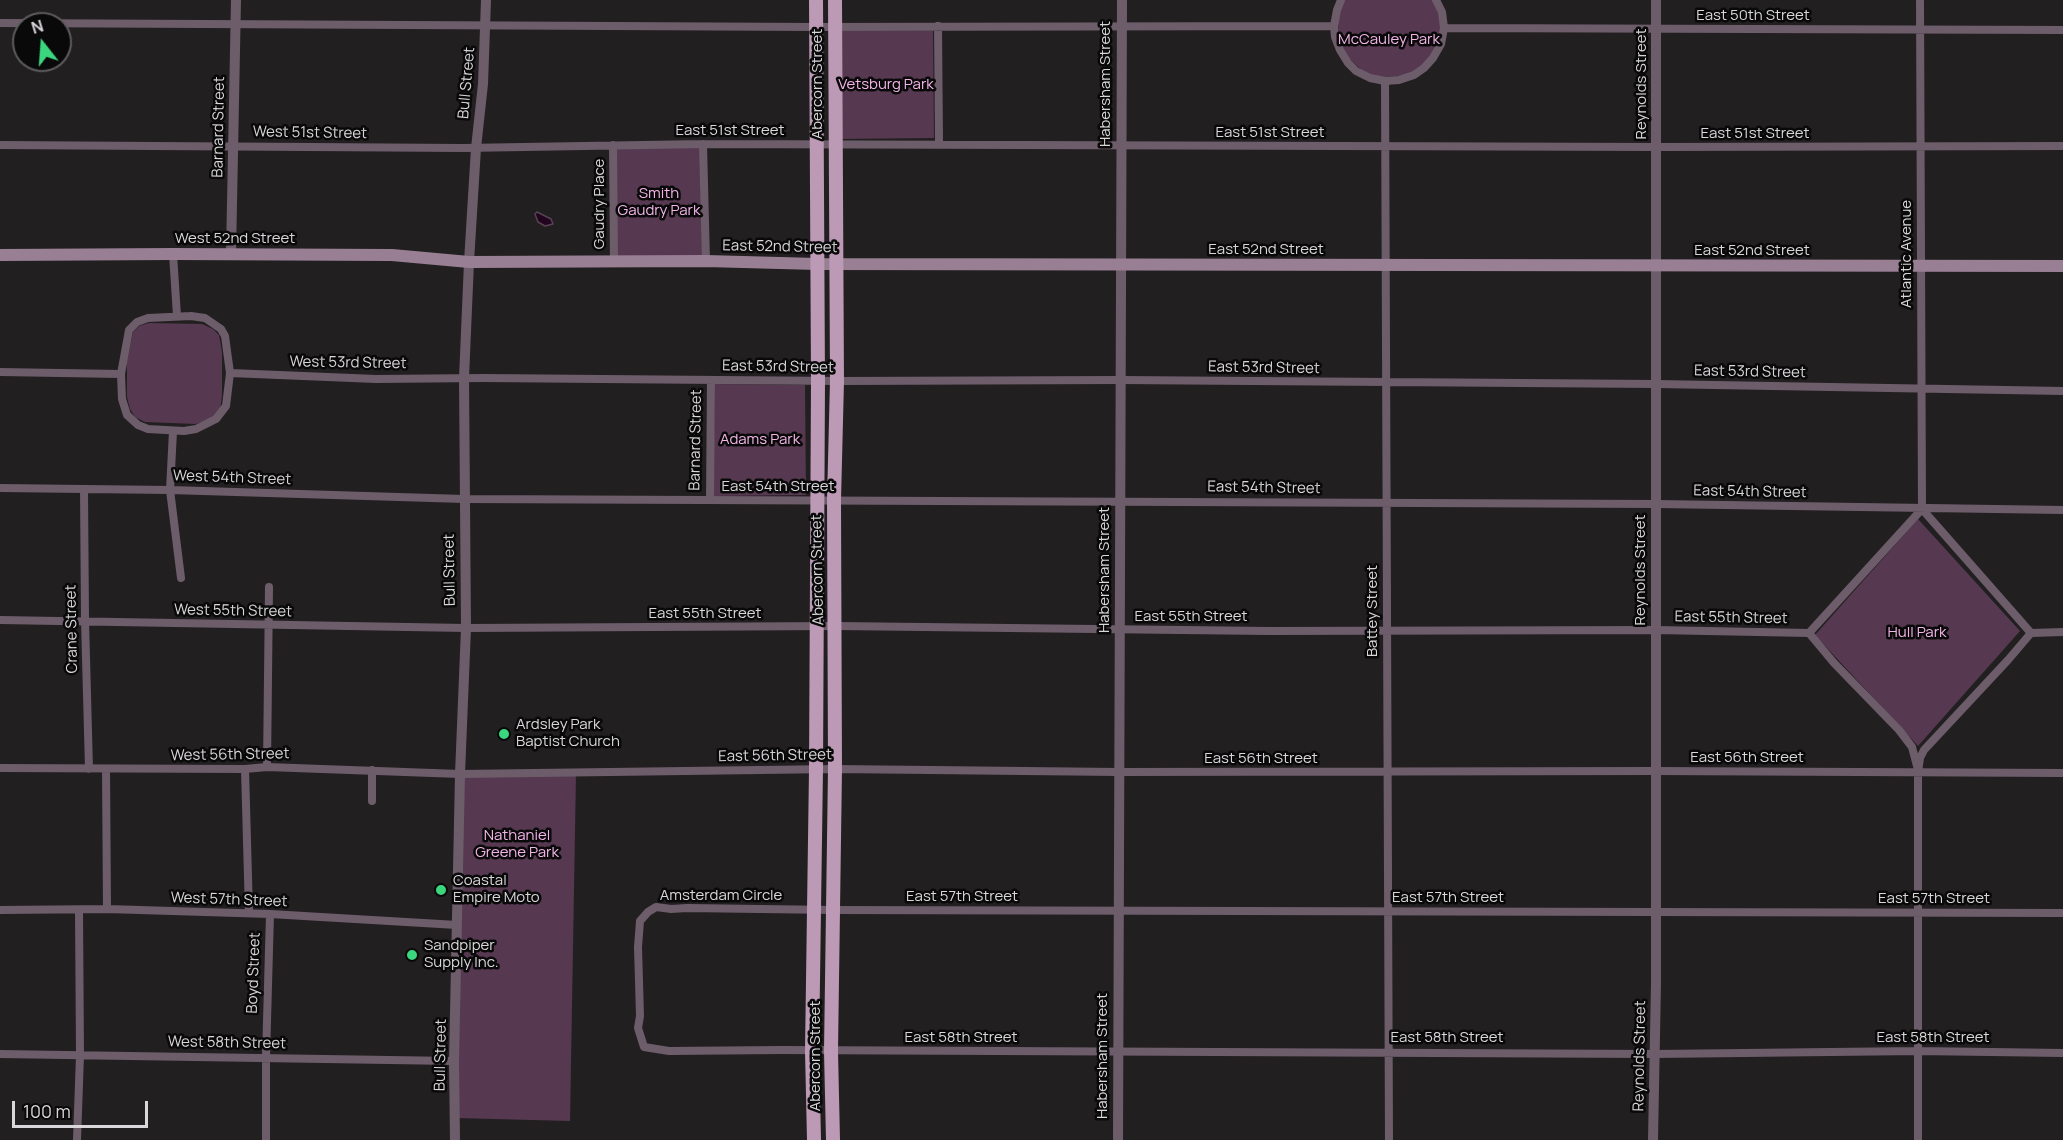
<!DOCTYPE html>
<html>
<head>
<meta charset="utf-8">
<style>
	body { margin:0 }
	#map { position:relative; width:2063px; height:1140px; overflow:hidden; background:#221f21; font-family:Manrope,sans-serif }
	canvas { display:block }
	.north { position:absolute; left:12px; top:12px; width:60px; height:60px; box-sizing:border-box; background:#0a090a; border:2px solid #5d5b5d; border-radius:50%; rotate:343deg; font-size:16px; font-weight:700; line-height:24px; text-align:center; color:#d9d7d9 }
	.north::after { content:''; display:block; margin:auto; width:21px; height:27px; background:#3bd77f; clip-path:polygon(50% 0,100% 100%,50% 72%,0 100%) }
	.scale { position:absolute; left:12px; top:1101px; width:136px; height:27px; box-sizing:border-box; border:3px solid #d9d7d9; border-top:0; padding-left:8px; font-size:18px; line-height:21px; white-space:nowrap; color:#d9d7d9; -webkit-text-stroke:4px #0a090a; paint-order:stroke }
</style>
</head>
<body>
<div id="map">
<canvas width="2063" height="1140"></canvas>
<div class="north">N</div>
<div class="scale">100 m</div>
</div>
<script>
const c = document.querySelector('canvas').getContext('2d');
c.lineJoin = 'round';
function fillPath(path, color) {
  c.fillStyle = color;
  c.fill(path, 'evenodd');
}
function poly(rows) {
  const path = new Path2D();
  for (const r of rows) {
    path.moveTo(r[0], r[1]);
    for (let i = 2; i < r.length; i += 2) path.lineTo(r[i], r[i + 1]);
  }
  return path;
}
function trace(path, color, width, dash) {
  c.strokeStyle = color;
  c.lineWidth = width;
  c.lineCap = dash ? 'butt' : 'round';
  c.setLineDash(dash || []);
  c.stroke(path);
}
function drawText(font, color, halo, rows, align = 'center') {
  c.font = font + ' Manrope,sans-serif';
  c.lineWidth = 5;
  c.setLineDash([]);
  c.textBaseline = 'middle';
  c.strokeStyle = halo;
  c.fillStyle = color;
  for (const [text, x, y, turn = 0] of rows) {
    c.save();
    c.translate(x, y);
    c.rotate((+turn || 0) * Math.PI / 180);
    c.textAlign = isNaN(turn) ? turn : align;
    if (halo) c.strokeText(text, 0, 0);
    c.fillText(text, 0, 0);
    c.restore();
  }
}
fillPath(poly([
	[1341,0,1436,0,1442,12,1441,44,1414,75,1370,78,1340,50,1337,10],
	[839,31,933,31,934,138,839,139],
	[703,144,706,261,614,262,613,145],
	[149,323,202,324,213,329,219,335,222,352,222,395,220,411,211,419,196,424,145,422,135,417,130,409,127,397,127,362,133,332,139,326],
	[715,384,805,385,806,495,713,496],
	[1918,519,2020,631,1918,746,1815,635],
	[576,773,570,1121,456,1118,460,774]
]), '#563950');
const water = poly([
	[537,212,551,219,553,224,545,226,538,222,535,214,537,212]
]);
fillPath(water, '#21041d');
trace(water, '#584355', 1.5);
trace(poly([
	[1341,0,1337,10,1334,26,1335,37,1340,50,1348,63,1356,71,1370,78,1385,81,1399,80,1414,75,1424,68,1433,58,1441,44,1444,28,1442,12,1436,0],
	[1920,0,1922,509,2031,633],
	[0,23,816,27,1334,26],
	[938,26,939,143],
	[1444,28,2063,30],
	[1385,81,1389,1140],
	[703,144,706,261],
	[0,145,464,148,703,144,1657,147,2063,146],
	[613,145,614,262],
	[173,254,177,316],
	[191,316,205,318,221,329,225,336,230,373,226,406,216,419,196,429,184,431,148,429,138,425,127,415,122,399,121,374,129,330,137,322,148,318,191,316],
	[0,372,121,374],
	[230,373,376,379,484,378,837,381,1120,380,1656,384,2063,391],
	[173,431,170,490,181,578],
	[0,488,170,490,464,499,1657,504,2063,510],
	[84,489,85,620,89,769],
	[710,500,711,380],
	[0,620,466,628,836,626,1269,631,1656,630,1809,633],
	[1809,633,1834,663,1899,730,1912,747,1917,766],
	[1809,633,1922,509],
	[2031,633,2063,632],
	[267,767,269,587],
	[0,768,245,769,267,767,460,774,835,769,1119,772,1655,771,2063,773],
	[106,769,107,909],
	[245,769,249,913],
	[372,770,372,801],
	[0,910,107,909,270,914,457,925],
	[2063,913,834,910,687,908,671,909,656,907,648,912,640,921,638,947,640,1016,638,1028,644,1047,669,1051,780,1050,1656,1054,1918,1051,2063,1053],
	[0,1054,454,1061],
	[77,1140,80,1055,79,911],
	[266,1140,266,1057,270,914],
	[1918,1140,1918,772,1920,758,1924,750,2008,660,2031,633]
]), '#6d5d6a', 8);
trace(poly([
	[231,254,236,0],
	[455,1140,454,1061,460,774,466,628,464,378,469,262,476,148,483,84,486,0],
	[1118,1140,1122,0],
	[1653,1140,1656,983,1656,0]
]), '#6d5d6a', 10);
trace(poly([
	[0,255,173,254,392,255,469,262,706,261,817,264,2063,266]
]), '#997f94', 12);
trace(poly([
	[814,1140,812,1051,816,769,818,381,816,0],
	[833,1140,831,1051,835,769,834,500,837,381,835,0]
]), '#bc99b5', 14);
for (const [x, y, r, color] of [
	[504,734,6,"#3bd77f"],
	[441,890,6,"#3bd77f"],
	[412,955,6,"#3bd77f"]
]) {
  const dot = new Path2D();
  dot.arc(x, y, r, 0, 2 * Math.PI);
  c.fillStyle = color;
  c.fill(dot);
  trace(dot, '#0a090a', 2);
}
drawText('15px', '#d9d7d9', '#0a090a', [
	["East 50th Street",1753,16],
	["Bull Street",467,83,-85],
	["Abercorn Street",818,84,-90],
	["Habersham Street",1106,84,-90],
	["Reynolds Street",1642,84,-90],
	["Barnard Street",219,127,-89],
	["East 51st Street",730,131],
	["West 51st Street",310,133,1],
	["East 51st Street",1270,133],
	["East 51st Street",1755,134],
	["Gaudry Place",600,204,-90],
	["West 52nd Street",235,239],
	["East 52nd Street",780,247,1],
	["East 52nd Street",1266,250],
	["East 52nd Street",1752,251],
	["Atlantic Avenue",1907,254,-90],
	["West 53rd Street",348,363,1],
	["East 53rd Street",778,367,1],
	["East 53rd Street",1264,368,1],
	["East 53rd Street",1750,372,1],
	["Barnard Street",696,440,-89],
	["West 54th Street",232,478,2],
	["East 54th Street",778,487],
	["East 54th Street",1264,488,1],
	["East 54th Street",1750,492,1],
	["Bull Street",450,570,-91],
	["Abercorn Street",818,570,-91],
	["Habersham Street",1105,570,-90],
	["Reynolds Street",1641,570,-90],
	["West 55th Street",233,611,1],
	["Battey Street",1373,611,-90],
	["East 55th Street",705,614],
	["East 55th Street",1191,617],
	["East 55th Street",1731,618,1],
	["Crane Street",72,629,-91],
	["West 56th Street",230,755,-1],
	["East 56th Street",775,756,-1],
	["East 56th Street",1747,758],
	["East 56th Street",1261,759],
	["Amsterdam Circle",721,896],
	["East 57th Street",962,897],
	["East 57th Street",1448,898],
	["East 57th Street",1934,899],
	["West 57th Street",229,900,2],
	["Boyd Street",254,973,-88],
	["East 58th Street",961,1038],
	["East 58th Street",1447,1038],
	["East 58th Street",1933,1038],
	["West 58th Street",227,1043,1],
	["Bull Street",441,1055,-89],
	["Abercorn Street",816,1056,-90],
	["Habersham Street",1103,1056,-90],
	["Reynolds Street",1640,1056,-89]
]);
drawText('15px', '#f3b5e7', '#0a090a', [
	["McCauley Park",1389,40],
	["Vetsburg Park",886,85],
	["Smith",659,194],
	["Gaudry Park",659,211],
	["Adams Park",760,440],
	["Hull Park",1917,633],
	["Nathaniel",517,836],
	["Greene Park",517,853]
]);
drawText('15px', '#d9d7d9', '#0a090a', [
	["Ardsley Park",516,725],
	["Baptist Church",516,742],
	["Coastal",453,881],
	["Empire Moto",453,898],
	["Sandpiper",424,946],
	["Supply Inc.",424,963]
], 'left');
</script>
</body>
</html>
